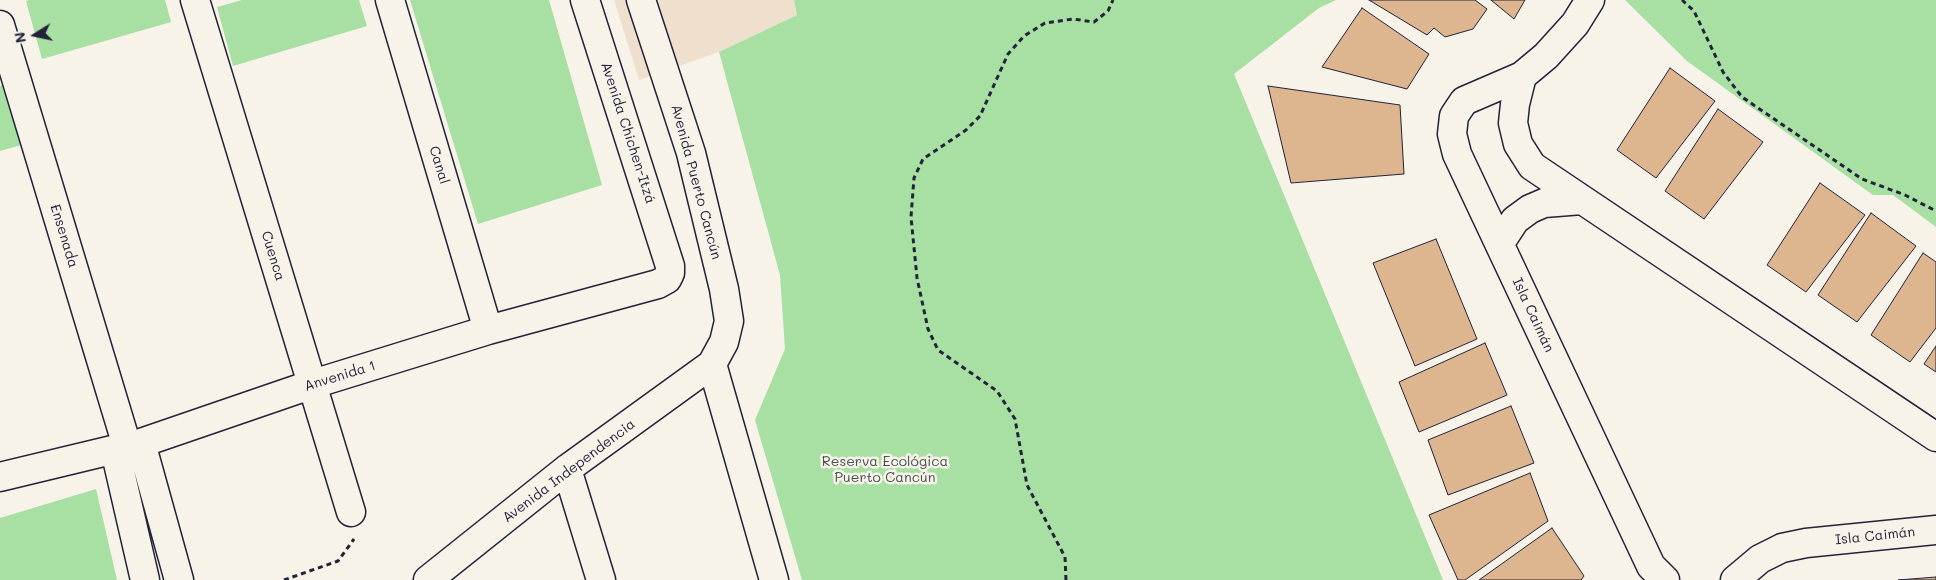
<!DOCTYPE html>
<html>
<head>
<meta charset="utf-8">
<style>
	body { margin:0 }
	#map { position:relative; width:1936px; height:580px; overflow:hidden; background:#f7f3e8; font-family:Mali,sans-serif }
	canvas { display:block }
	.north { position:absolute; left:10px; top:10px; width:50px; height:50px; -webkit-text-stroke:4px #f7f3e8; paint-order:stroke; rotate:260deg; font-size:14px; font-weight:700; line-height:20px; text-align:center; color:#22223b }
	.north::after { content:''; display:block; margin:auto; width:18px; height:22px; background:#22223b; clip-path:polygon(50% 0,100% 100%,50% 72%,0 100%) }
</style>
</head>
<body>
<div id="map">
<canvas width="1936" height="580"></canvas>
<div class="north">N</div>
</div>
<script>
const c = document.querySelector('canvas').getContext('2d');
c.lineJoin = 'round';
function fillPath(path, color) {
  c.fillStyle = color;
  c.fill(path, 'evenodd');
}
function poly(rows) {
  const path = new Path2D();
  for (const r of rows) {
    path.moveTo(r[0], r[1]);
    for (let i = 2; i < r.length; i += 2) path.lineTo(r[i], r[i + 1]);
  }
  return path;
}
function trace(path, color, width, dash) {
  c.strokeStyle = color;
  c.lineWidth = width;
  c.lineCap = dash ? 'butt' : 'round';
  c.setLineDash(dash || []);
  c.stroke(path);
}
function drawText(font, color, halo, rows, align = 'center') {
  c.font = font + ' Mali,sans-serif';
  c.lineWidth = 5;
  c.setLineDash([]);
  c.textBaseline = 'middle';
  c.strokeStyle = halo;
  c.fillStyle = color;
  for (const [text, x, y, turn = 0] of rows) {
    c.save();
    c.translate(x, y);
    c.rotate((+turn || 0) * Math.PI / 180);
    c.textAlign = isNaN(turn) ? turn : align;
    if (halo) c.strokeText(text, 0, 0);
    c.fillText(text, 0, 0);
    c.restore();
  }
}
fillPath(poly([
	[614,0,794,0,797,15,719,52,639,80]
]), '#efe0cd');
fillPath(poly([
	[29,0,165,0,171,22,42,59,26,1],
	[242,0,359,0,367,26,233,66,217,7],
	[410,0,549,0,602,185,478,224],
	[794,0,1336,0,1319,8,1234,74,1443,580,802,580,755,420,785,349,780,275,719,52,797,15],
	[1625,0,1936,0,1936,227,1893,195,1873,195,1687,61],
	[2,85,21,145,0,151,0,86],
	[96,489,117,580,0,580,0,518]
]), '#a8dfa2');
const building = poly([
	[1369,0,1475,0,1487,9,1473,29,1445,37,1434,28,1427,35,1369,0],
	[1491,0,1525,0,1514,19,1491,0],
	[1362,8,1429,54,1407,89,1322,67,1362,8],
	[1670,68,1715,101,1656,178,1617,150,1670,68],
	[1268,86,1400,105,1404,174,1291,183,1268,86],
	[1718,109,1763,142,1704,219,1665,191,1718,109],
	[1820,183,1865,215,1806,292,1767,265,1820,183],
	[1871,213,1916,246,1857,322,1818,295,1871,213],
	[1436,239,1477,339,1415,366,1373,263,1436,239],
	[1923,253,1936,262,1936,328,1910,362,1871,335,1923,253],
	[1485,343,1507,395,1419,432,1399,382,1485,343],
	[1936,346,1936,372,1924,364,1936,346],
	[1511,406,1534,463,1448,495,1428,440,1511,406],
	[1530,473,1548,521,1465,580,1458,580,1429,515,1530,473],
	[1552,528,1584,576,1581,580,1479,580,1552,528],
	[1936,577,1936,580,1898,580,1936,577]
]);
fillPath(building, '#ddb58e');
trace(building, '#22223b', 1);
const minor = poly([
	[195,0,351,512],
	[390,0,488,330],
	[1590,0,1575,24,1546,56,1522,76,1464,101,1454,116,1452,134,1457,154,1651,566,1665,580],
	[0,25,127,446],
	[1522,76,1515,104,1513,123,1518,144,1532,166,1936,437],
	[1500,243,1515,220,1530,209,1544,203,1582,200],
	[712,364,774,580],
	[141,443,179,580],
	[115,450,145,580],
	[567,469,601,580],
	[0,477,141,443,313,384,488,330,658,284,667,279,670,273,670,266,585,0],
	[428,580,567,469,712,364,724,342,729,321,724,289,691,153,641,0],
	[1735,580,1760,559,1782,548,1806,543,1936,530]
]);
trace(minor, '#22223b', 31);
trace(poly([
	[1682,0,1694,11,1723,72,1742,97,1862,179,1905,195,1936,211],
	[284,580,338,561,354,539],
	[1066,580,1065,557,1027,485,1015,419,997,391,938,350,928,329,917,278,911,217,914,178,923,159,966,130,980,116,1008,54,1024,36,1045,23,1073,19,1094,22,1108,11,1113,0]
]), '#22223b', 3, [5, 4]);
trace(minor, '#f7f3e8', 28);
drawText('14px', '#22223b', '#f7f3e8', [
	["Avenida Chichen-Itzá",628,133,72],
	["Canal",439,165,73],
	["Avenida Puerto Cancún",696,182,75],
	["Ensenada",64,236,73],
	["Cuenca",273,256,73],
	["Isla Caimán",1533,315,65],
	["Anvenida 1",340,376,-17],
	["Avenida Independencia",569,471,-37],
	["Isla Caimán",1875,536,-6]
]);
drawText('14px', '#445155', '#f7f3e8', [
	["Reserva Ecológica",885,462],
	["Puerto Cancún",885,478]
]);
</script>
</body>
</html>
